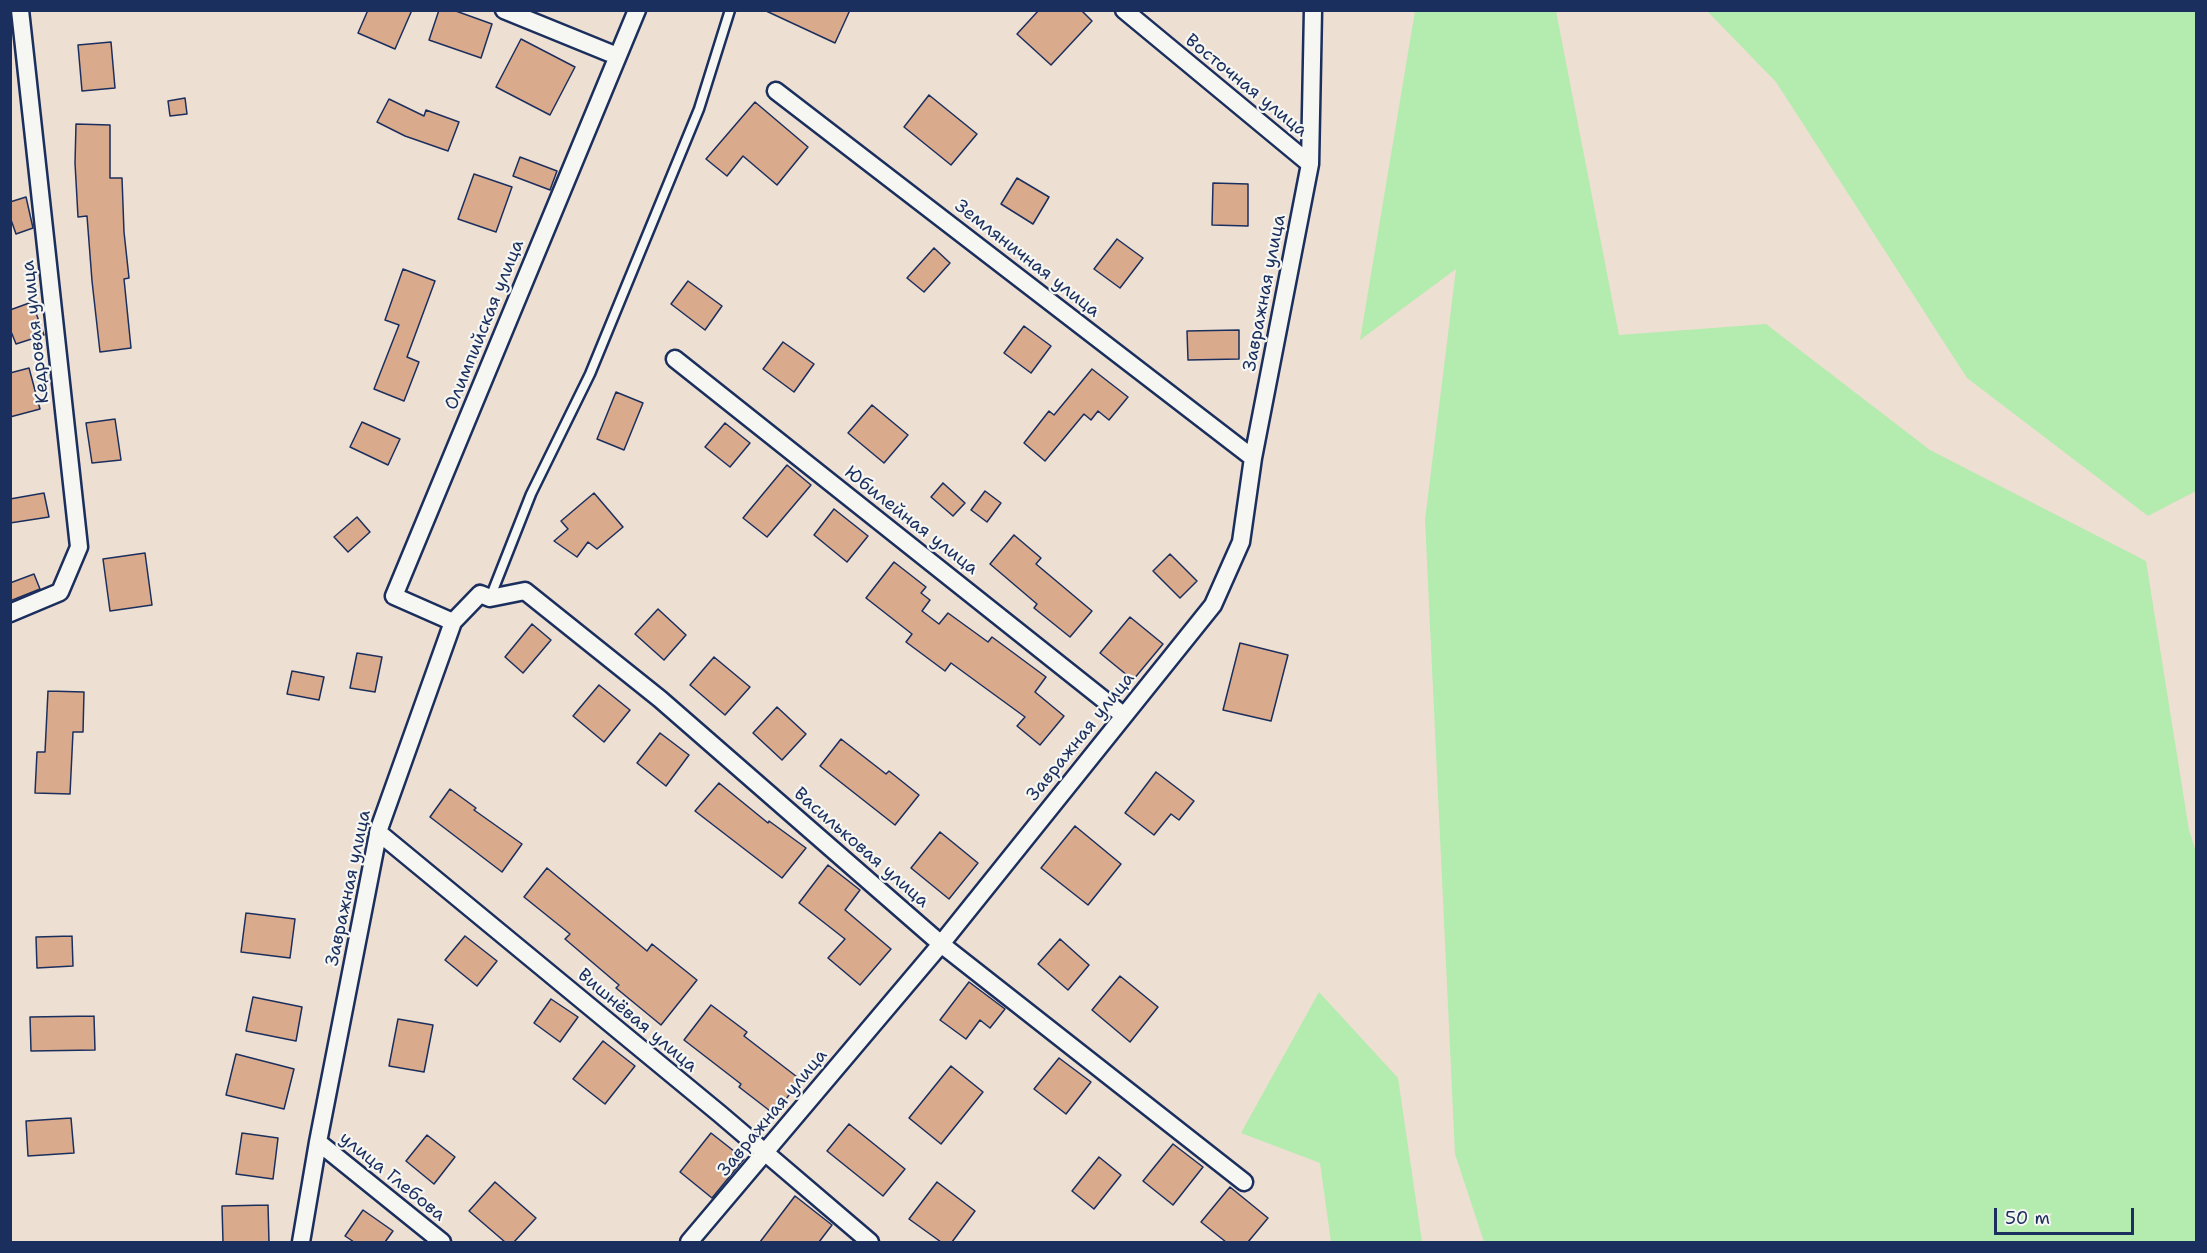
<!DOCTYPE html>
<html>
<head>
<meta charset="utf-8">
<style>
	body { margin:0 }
	#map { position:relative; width:2207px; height:1253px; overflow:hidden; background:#eedfd3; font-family:"Shantell Sans",sans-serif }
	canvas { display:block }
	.frame { position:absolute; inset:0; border:12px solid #1b2f5e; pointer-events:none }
	.scale { position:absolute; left:1994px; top:1208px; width:140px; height:27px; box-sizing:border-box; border:3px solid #1b2f5e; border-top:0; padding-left:8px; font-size:18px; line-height:21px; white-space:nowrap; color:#1b2f5e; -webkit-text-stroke:4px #f6f6f2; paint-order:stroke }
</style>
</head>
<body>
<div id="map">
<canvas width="2207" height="1253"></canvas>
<div class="frame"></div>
<div class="scale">50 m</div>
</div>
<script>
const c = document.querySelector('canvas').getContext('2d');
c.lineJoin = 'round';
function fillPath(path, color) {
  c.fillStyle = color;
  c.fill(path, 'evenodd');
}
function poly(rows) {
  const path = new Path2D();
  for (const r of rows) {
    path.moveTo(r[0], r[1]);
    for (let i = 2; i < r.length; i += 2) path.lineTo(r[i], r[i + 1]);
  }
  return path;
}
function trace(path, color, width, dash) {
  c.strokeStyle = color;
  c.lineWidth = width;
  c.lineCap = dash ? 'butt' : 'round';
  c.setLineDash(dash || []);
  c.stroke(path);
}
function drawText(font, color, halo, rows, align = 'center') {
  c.font = font + ' "Shantell Sans",sans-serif';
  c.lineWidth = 4.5;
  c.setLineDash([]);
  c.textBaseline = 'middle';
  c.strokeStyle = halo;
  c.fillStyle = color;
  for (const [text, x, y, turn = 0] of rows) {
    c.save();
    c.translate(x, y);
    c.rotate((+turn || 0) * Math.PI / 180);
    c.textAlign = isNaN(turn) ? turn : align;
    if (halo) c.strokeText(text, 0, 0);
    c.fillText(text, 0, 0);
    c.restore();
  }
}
fillPath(poly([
	[1415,11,1556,11,1619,335,1766,324,1930,450,2146,561,2189,830,2196,852,2196,1242,1484,1242,1455,1154,1425,520,1456,269,1360,340],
	[1707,11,2196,11,2196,491,2148,516,1967,378,1776,82],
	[1319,992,1398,1078,1422,1242,1331,1242,1320,1163,1241,1133]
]), '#b4ebae');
const building = poly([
	[368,10,412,10,395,49,358,33,368,10],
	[439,10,453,10,492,24,481,58,429,40,439,10],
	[764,10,850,10,835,43,764,10],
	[1039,10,1081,10,1092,21,1051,65,1017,34,1039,10],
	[521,39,575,67,550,115,496,87,521,39],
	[111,42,115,88,82,91,78,45,111,42],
	[929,95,977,134,951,165,904,127,929,95],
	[185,98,187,114,170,116,168,101,185,98],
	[389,99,424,116,426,110,459,122,448,151,405,136,377,122,389,99],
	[755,102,808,147,777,185,743,156,727,176,706,159,755,102],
	[76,124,110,125,110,178,122,178,124,232,129,278,124,279,131,348,100,352,92,281,87,216,78,217,75,163,76,124],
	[520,157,557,171,550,190,513,176,520,157],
	[474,174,512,187,496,232,458,219,474,174],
	[1017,178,1049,197,1033,224,1001,204,1017,178],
	[1213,183,1248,184,1248,226,1212,225,1213,183],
	[26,197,33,228,16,234,10,217,10,202,26,197],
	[1117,239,1143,258,1120,288,1094,269,1117,239],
	[934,248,950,263,924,292,907,278,934,248],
	[403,269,435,281,407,357,419,362,404,401,374,389,399,325,385,320,403,269],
	[688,281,722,306,705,330,671,304,688,281],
	[32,302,44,335,16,344,10,329,10,310,32,302],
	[1024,326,1051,346,1031,373,1004,353,1024,326],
	[1239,330,1239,359,1188,360,1187,331,1239,330],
	[783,342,814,364,794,392,763,369,783,342],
	[29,368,40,409,10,417,10,373,29,368],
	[1092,369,1128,397,1109,420,1098,411,1091,420,1084,414,1045,461,1024,443,1049,411,1054,415,1092,369],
	[616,392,643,403,624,450,597,439,616,392],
	[872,405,908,435,884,463,848,433,872,405],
	[115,419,121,460,92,463,86,423,115,419],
	[362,422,400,439,388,465,350,447,362,422],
	[725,423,750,443,730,467,705,447,725,423],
	[787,465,811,485,767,537,743,518,787,465],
	[943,483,965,503,953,516,931,497,943,483],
	[985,491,1001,503,987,522,971,510,985,491],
	[44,493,49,517,10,523,10,499,44,493],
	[594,493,623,527,597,549,588,542,577,557,554,541,568,529,561,521,594,493],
	[834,509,868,536,847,562,814,535,834,509],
	[357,517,370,532,348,552,334,537,357,517],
	[1014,535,1041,558,1036,564,1092,611,1070,637,1034,608,1037,604,990,564,1014,535],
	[145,553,152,605,110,611,103,559,145,553],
	[1170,554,1197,581,1180,598,1153,571,1170,554],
	[894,562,926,587,921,593,930,600,922,611,939,624,948,613,988,642,992,637,1046,677,1035,692,1064,716,1040,745,1017,726,1025,717,951,663,945,671,906,642,912,634,866,598,894,562],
	[34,574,40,589,10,601,10,583,34,574],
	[658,609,686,635,664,660,635,634,658,609],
	[1130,617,1163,644,1133,680,1100,653,1130,617],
	[532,624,551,640,523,673,505,657,532,624],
	[1240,643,1288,655,1271,721,1223,710,1240,643],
	[357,653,382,657,375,692,350,688,357,653],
	[714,657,750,687,725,715,690,685,714,657],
	[292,671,324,677,319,700,287,694,292,671],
	[599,685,630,710,604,742,573,716,599,685],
	[48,691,84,692,83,732,73,732,70,794,35,793,37,752,45,752,48,691],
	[777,707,806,734,782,760,753,733,777,707],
	[660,733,689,755,666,786,637,763,660,733],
	[841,739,886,774,889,771,919,795,895,825,820,766,841,739],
	[1156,772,1194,801,1179,820,1171,814,1154,835,1125,813,1156,772],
	[719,783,768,823,769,821,806,848,782,878,695,811,719,783],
	[450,789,476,808,474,810,522,844,502,872,430,817,450,789],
	[1075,826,1121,864,1088,905,1041,868,1075,826],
	[940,832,978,863,949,899,911,868,940,832],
	[828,865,860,890,845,910,891,949,860,985,828,958,845,939,799,903,828,865],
	[547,868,647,951,652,944,697,980,661,1025,616,988,619,985,565,939,570,934,524,897,547,868],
	[246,913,295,919,290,958,241,952,246,913],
	[72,936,73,966,37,968,36,937,72,936],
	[465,936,497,961,477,986,445,960,465,936],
	[1060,939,1089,965,1068,990,1038,964,1060,939],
	[1120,976,1158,1007,1130,1042,1092,1010,1120,976],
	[969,982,1005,1009,990,1028,980,1020,966,1039,940,1020,969,982],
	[253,997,302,1007,296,1041,246,1031,253,997],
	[551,999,578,1017,560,1042,534,1023,551,999],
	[711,1005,747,1032,744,1036,801,1080,774,1114,739,1087,741,1084,684,1040,711,1005],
	[94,1016,95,1050,31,1051,30,1017,94,1016],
	[398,1019,433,1025,424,1072,389,1066,398,1019],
	[603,1041,635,1066,605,1104,573,1079,603,1041],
	[236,1054,294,1069,284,1109,226,1095,236,1054],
	[1059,1058,1091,1082,1066,1114,1034,1089,1059,1058],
	[951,1066,983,1092,941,1144,909,1118,951,1066],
	[71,1118,74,1153,28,1156,26,1121,71,1118],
	[849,1124,905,1169,883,1196,827,1151,849,1124],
	[242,1133,278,1138,273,1179,236,1174,242,1133],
	[711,1133,744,1159,712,1198,680,1172,711,1133],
	[427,1135,455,1157,434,1184,406,1161,427,1135],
	[1173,1144,1203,1167,1173,1205,1143,1181,1173,1144],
	[1099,1157,1121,1175,1094,1209,1072,1191,1099,1157],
	[495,1182,536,1218,514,1242,505,1242,469,1211,495,1182],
	[937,1182,975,1211,952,1242,941,1242,909,1219,937,1182],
	[1230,1187,1268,1218,1248,1242,1226,1242,1201,1222,1230,1187],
	[795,1196,832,1225,819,1242,760,1242,795,1196],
	[268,1205,269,1242,223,1242,222,1206,268,1205],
	[363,1210,393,1231,385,1242,354,1242,345,1236,363,1210]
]);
fillPath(building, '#daaa8c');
trace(building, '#1b2f5e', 1.5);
const lane = poly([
	[490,598,531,494,590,374,699,109,730,10]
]);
const street = poly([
	[504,10,617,56],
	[1124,10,1310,164],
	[776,91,1253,458],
	[675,359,1123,715],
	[10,613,60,592,79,547,20,10],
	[453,622,394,596,637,10],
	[378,832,720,1114,870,1242],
	[318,1142,442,1242],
	[301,1242,318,1142,379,829,453,622,480,594,490,598,525,591,660,699,941,944,1244,1182],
	[689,1242,941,944,1213,605,1241,542,1253,458,1310,164,1313,10]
]);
trace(lane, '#1b2f5e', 13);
trace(street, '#1b2f5e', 21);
trace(lane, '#f6f6f2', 8);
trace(street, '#f6f6f2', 16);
drawText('18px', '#1b2f5e', '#f6f6f2', [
	["Восточная улица",1246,86,39],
	["Земляничная улица",1027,259,38],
	["Завражная улица",1265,293,-79],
	["Олимпийская улица",485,325,-68],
	["Кедровая улица",36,332,-96],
	["Юбилейная улица",911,521,38],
	["Завражная улица",1081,737,-51],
	["Васильковая улица",861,848,41],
	["Завражная улица",349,888,-78],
	["Вишнёвая улица",637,1021,40],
	["Завражная улица",773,1113,-50],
	["улица Глебова",392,1177,39]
]);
</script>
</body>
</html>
